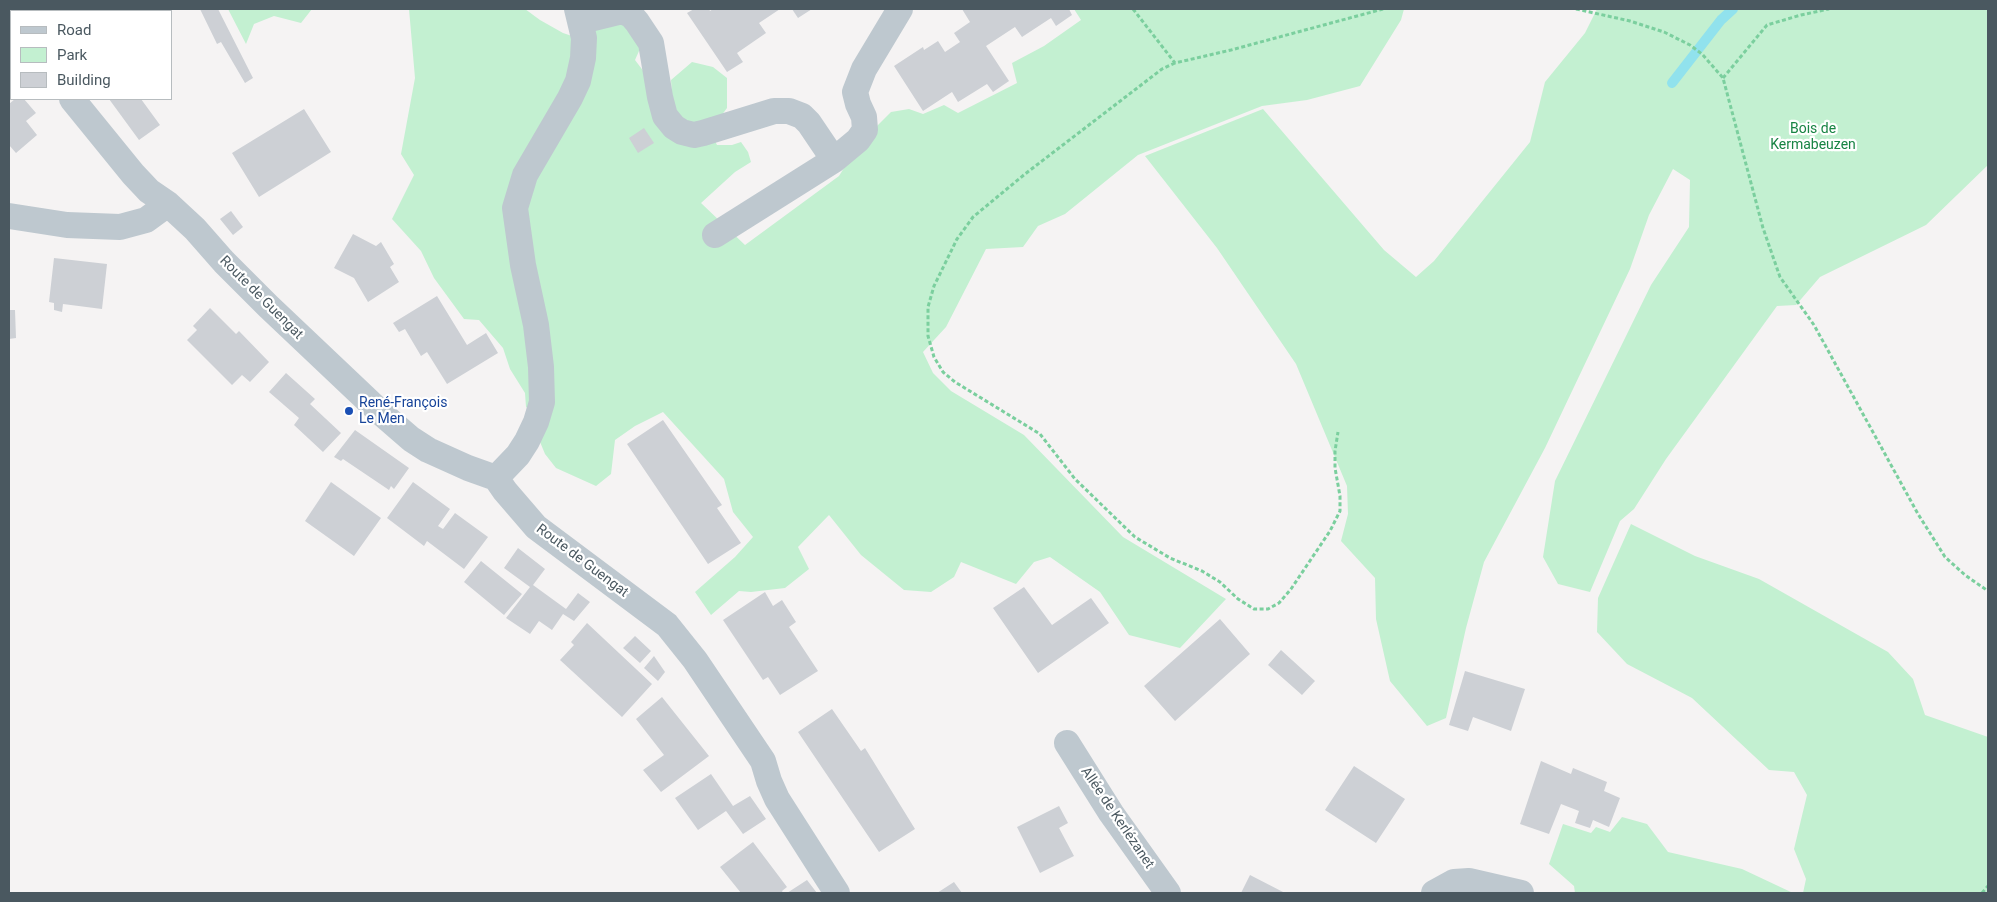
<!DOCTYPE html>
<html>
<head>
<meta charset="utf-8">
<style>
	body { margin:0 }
	#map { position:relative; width:1997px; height:902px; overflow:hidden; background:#f5f3f3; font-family:Roboto,sans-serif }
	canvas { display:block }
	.frame { position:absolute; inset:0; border:10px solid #4a5860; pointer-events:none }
	.legend { position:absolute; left:10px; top:10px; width:162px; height:90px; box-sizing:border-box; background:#fff; border:1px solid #b7bcbf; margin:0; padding:6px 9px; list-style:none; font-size:15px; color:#4a5860 }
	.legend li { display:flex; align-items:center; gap:10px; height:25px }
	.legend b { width:25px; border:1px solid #b7bcbf }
</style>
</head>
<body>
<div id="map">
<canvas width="1997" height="902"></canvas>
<div class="frame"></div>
<ul class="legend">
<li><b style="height:6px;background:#bec8cf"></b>Road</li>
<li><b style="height:14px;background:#c3f0d1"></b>Park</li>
<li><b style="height:14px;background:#cdd0d5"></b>Building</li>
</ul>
</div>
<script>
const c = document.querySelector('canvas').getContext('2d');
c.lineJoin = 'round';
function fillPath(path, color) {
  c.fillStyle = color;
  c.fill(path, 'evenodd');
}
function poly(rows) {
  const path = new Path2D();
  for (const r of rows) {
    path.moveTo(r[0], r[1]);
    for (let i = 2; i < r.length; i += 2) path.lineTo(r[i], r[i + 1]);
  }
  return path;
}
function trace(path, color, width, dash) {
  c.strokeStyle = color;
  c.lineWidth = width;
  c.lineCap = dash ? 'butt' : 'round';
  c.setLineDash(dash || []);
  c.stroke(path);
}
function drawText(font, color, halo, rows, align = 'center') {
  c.font = font + ' Roboto,sans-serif';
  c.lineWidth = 4.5;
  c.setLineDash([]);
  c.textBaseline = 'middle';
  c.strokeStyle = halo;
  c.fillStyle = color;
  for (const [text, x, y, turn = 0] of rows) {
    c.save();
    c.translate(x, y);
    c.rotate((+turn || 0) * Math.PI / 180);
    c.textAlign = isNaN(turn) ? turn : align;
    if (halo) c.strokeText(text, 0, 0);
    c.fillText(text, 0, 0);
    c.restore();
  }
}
fillPath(poly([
	[228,9,312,9,301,23,274,16,254,24,246,44],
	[409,9,525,9,540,20,563,33,593,43,589,9,638,9,643,42,635,60,673,110,671,80,692,62,713,67,727,78,727,108,710,131,717,145,732,145,741,142,748,152,751,162,735,172,701,203,745,245,839,176,859,144,891,112,909,109,923,114,944,105,958,113,1017,83,1012,63,1044,46,1081,20,1074,9,1404,9,1401,20,1360,86,1307,100,1262,106,1138,155,1065,214,1038,226,1023,247,986,249,946,327,923,352,933,373,951,391,1024,435,1123,537,1226,599,1180,648,1129,635,1100,592,1050,557,1034,562,1016,584,961,562,954,577,931,592,904,590,861,555,829,515,798,547,809,569,785,588,751,592,739,591,711,615,695,592,735,557,753,537,733,512,724,479,663,412,635,426,615,440,611,474,596,486,556,468,545,454,538,437,542,418,526,407,525,393,510,369,503,348,479,320,464,319,434,278,421,251,392,219,414,175,401,154,415,78],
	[1597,9,1988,9,1988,165,1926,225,1820,277,1796,305,1777,306,1666,459,1634,509,1620,521,1590,592,1558,584,1543,557,1555,481,1651,285,1689,227,1690,180,1673,169,1649,215,1630,269,1545,448,1484,562,1466,628,1446,718,1427,726,1390,681,1376,619,1375,578,1341,541,1348,514,1347,486,1296,364,1217,248,1145,156,1263,109,1384,250,1416,277,1434,261,1530,142,1545,82,1585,33],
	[1631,524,1695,556,1759,579,1888,652,1913,679,1925,715,1988,737,1988,893,1803,893,1806,879,1794,849,1807,795,1794,772,1769,770,1692,698,1627,664,1597,632,1598,598],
	[1622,817,1647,824,1668,852,1742,869,1793,893,1575,893,1574,886,1549,864,1563,824,1591,833,1596,827,1610,832]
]), '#c3f0d1');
trace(poly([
	[1672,83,1721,20,1733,9]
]), '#91e2ed', 10);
fillPath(poly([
	[40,9,76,9,78,11,42,11],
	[97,9,131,9,133,11,92,11],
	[200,9,218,9,253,78,245,83,221,42,217,44],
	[694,9,709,9,710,11,713,9,780,9,759,23,766,33,737,53,743,62,727,72,687,13],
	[792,9,812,9,798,18],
	[962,9,1069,9,1072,15,1056,26,1051,18,1022,37,1015,27,986,46,1009,81,993,92,987,84,958,102,952,92,923,111,894,66,923,47,924,50,938,41,945,52,960,42,954,33,970,22],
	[15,99,24,99,36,113,26,121,37,135,16,153,9,145,9,104],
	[109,99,141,99,160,125,139,140],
	[304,109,331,152,259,197,232,153],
	[644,128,654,143,638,153,629,138],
	[231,211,243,227,233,235,220,219],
	[353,234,376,246,381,242,394,264,390,267,399,282,368,302,354,278,334,268],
	[54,258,107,264,102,309,63,304,62,312,54,310,54,303,49,302],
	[437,296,467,345,486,333,498,353,447,384,427,352,421,356,405,329,399,332,393,323],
	[210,308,236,334,239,331,269,362,250,382,242,375,232,385,187,340,197,330,193,326],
	[9,310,15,310,16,338,9,339],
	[286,373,315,399,310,404,341,433,323,452,294,425,299,418,269,392],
	[663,420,722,505,717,508,741,543,708,564,627,444],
	[355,430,409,468,394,489,391,486,389,490,343,459,341,461,334,457],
	[331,482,381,518,354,556,305,521],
	[413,482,450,509,438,526,443,529,455,513,488,537,464,569,427,541,424,546,387,518],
	[518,548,545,569,533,585,566,609,578,593,590,602,574,621,563,614,552,630,539,621,530,634,506,618,530,587,504,568],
	[481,561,522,594,504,615,464,582],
	[1024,587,1052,625,1091,598,1109,623,1038,673,993,608],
	[765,592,773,606,782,600,796,622,789,627,818,671,780,695,768,677,763,680,723,620],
	[1220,619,1250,654,1175,721,1144,686],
	[587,623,652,684,622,717,560,660,574,645,571,642],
	[635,636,651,651,640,663,623,648],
	[1281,650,1315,681,1302,695,1268,665],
	[654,656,665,672,658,681,644,668],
	[1465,671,1525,689,1511,731,1473,717,1468,731,1449,725],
	[662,697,709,756,661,792,643,770,664,755,636,719],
	[832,709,861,751,865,748,915,829,879,852,798,732],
	[1541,761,1571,774,1573,768,1607,782,1604,791,1620,798,1609,827,1593,820,1590,828,1575,823,1579,811,1561,804,1549,834,1520,824],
	[1354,766,1405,799,1376,843,1325,810],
	[711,774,733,806,750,796,766,819,743,834,726,811,698,830,675,798],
	[1059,806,1068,823,1059,828,1074,856,1040,873,1017,827],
	[753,842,787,887,782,891,783,893,741,893,720,867],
	[1250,875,1285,893,1241,893],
	[807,880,817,893,787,893],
	[954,882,962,893,937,893]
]), '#cdd0d5');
trace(poly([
	[1133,9,1175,63,1231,50,1383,9],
	[1576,9,1630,21,1664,32,1690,45,1702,54,1723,78,1763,228,1780,277,1814,325,1918,514,1945,557,1965,575,1988,591],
	[1175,63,1162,69,1025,174,973,217,957,239,934,286,928,307,928,336,934,357,943,372,955,382,1040,434,1075,479,1135,537,1170,558,1202,571,1220,582,1238,599,1254,609,1268,609,1279,603,1291,589,1330,531,1340,511,1340,496,1335,468,1335,451,1338,432],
	[1723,78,1767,25,1801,15,1829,9],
	[1982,893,1988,886]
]), '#7bcf9e', 3, [4, 2.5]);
trace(poly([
	[581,21,622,11,631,15,637,22,651,43,660,97,665,116,674,127,682,132,694,135,703,133,774,111,789,111,802,116,809,123,834,160,858,140,865,130,864,117,858,104,855,92,864,69,900,9],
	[9,22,11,25],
	[72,99,133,174,149,191,168,204,195,229,224,262,268,306,381,413,411,439,428,450,468,468,496,478,505,491,536,527,667,625,695,660,763,761,769,781,777,799,837,893],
	[9,216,67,225,120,227,146,220,168,204],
	[715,235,834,160],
	[496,478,518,455,527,441,536,422,542,402,541,367,536,325,523,265,515,208,525,175,570,98,578,81,583,58,584,38,577,9],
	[1067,743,1111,813,1168,893],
	[1434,893,1454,882,1469,881,1521,893]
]), '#bec8cf', 26);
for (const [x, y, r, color] of [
	[349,411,5,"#1a4fb4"]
]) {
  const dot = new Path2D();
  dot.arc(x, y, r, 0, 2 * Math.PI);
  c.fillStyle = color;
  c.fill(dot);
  trace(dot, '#fff', 2);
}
drawText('14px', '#188444', '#fff', [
	["Bois de",1813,129],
	["Kermabeuzen",1813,145]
]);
drawText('14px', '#4a5860', '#fff', [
	["Route de Guengat",261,298,45],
	["Route de Guengat",582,561,37],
	["Allée de Kerlézanet",1117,818,56]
]);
drawText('14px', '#164399', '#fff', [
	["René-François",359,403],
	["Le Men",359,419]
], 'left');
</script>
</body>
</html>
